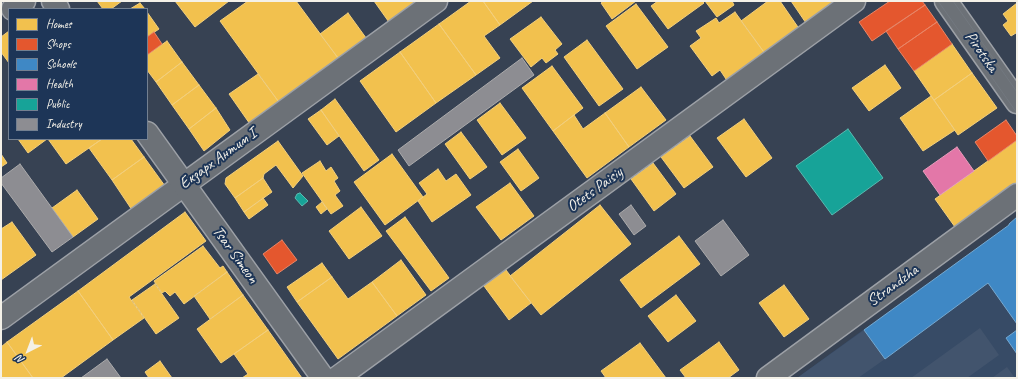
<!DOCTYPE html>
<html>
<head>
<meta charset="utf-8">
<style>
	body { margin:0 }
	#map { position:relative; width:1018px; height:379px; overflow:hidden; background:#374253; font-family:Caveat,sans-serif }
	canvas { display:block }
	.frame { position:absolute; inset:0; border:2px solid #f4f1e8; pointer-events:none }
	.legend { position:absolute; left:8px; top:8px; width:140px; height:132px; box-sizing:border-box; background:#1d3557; border:1px solid #738091; margin:0; padding:5px 7px; list-style:none; font-size:12px; color:#f4f1e8 }
	.legend li { display:flex; align-items:center; gap:8px; height:20px }
	.legend b { width:20px; border:1px solid #738091 }
	.north { position:absolute; left:8px; top:331px; width:40px; height:40px; -webkit-text-stroke:3px #1d3557; paint-order:stroke; rotate:222deg; font-size:11px; font-weight:700; line-height:16px; text-align:center; color:#f4f1e8 }
	.north::after { content:''; display:block; margin:auto; width:14px; height:18px; background:#f4f1e8; clip-path:polygon(50% 0,100% 100%,50% 72%,0 100%) }
</style>
</head>
<body>
<div id="map">
<canvas width="1018" height="379"></canvas>
<div class="frame"></div>
<ul class="legend">
<li><b style="height:11px;background:#f2c14e"></b>Homes</li>
<li><b style="height:11px;background:#e4572e"></b>Shops</li>
<li><b style="height:11px;background:#3f88c5"></b>Schools</li>
<li><b style="height:11px;background:#e377a8"></b>Health</li>
<li><b style="height:11px;background:#17a398"></b>Public</li>
<li><b style="height:11px;background:#8d8d92"></b>Industry</li>
</ul>
<div class="north">N</div>
</div>
<script>
const c = document.querySelector('canvas').getContext('2d');
c.lineJoin = 'round';
function fillPath(path, color) {
  c.fillStyle = color;
  c.fill(path, 'evenodd');
}
function poly(rows) {
  const path = new Path2D();
  for (const r of rows) {
    path.moveTo(r[0], r[1]);
    for (let i = 2; i < r.length; i += 2) path.lineTo(r[i], r[i + 1]);
  }
  return path;
}
function trace(path, color, width, dash) {
  c.strokeStyle = color;
  c.lineWidth = width;
  c.lineCap = dash ? 'butt' : 'round';
  c.setLineDash(dash || []);
  c.stroke(path);
}
function drawText(font, color, halo, rows, align = 'center') {
  c.font = font + ' Caveat,sans-serif';
  c.lineWidth = 4;
  c.setLineDash([]);
  c.textBaseline = 'middle';
  c.strokeStyle = halo;
  c.fillStyle = color;
  for (const [text, x, y, turn = 0] of rows) {
    c.save();
    c.translate(x, y);
    c.rotate((+turn || 0) * Math.PI / 180);
    c.textAlign = isNaN(turn) ? turn : align;
    if (halo) c.strokeText(text, 0, 0);
    c.fillText(text, 0, 0);
    c.restore();
  }
}
fillPath(poly([
	[1017,217,1017,378,797,378,926,284,926,285,1009,225,1009,224]
]), '#374b66');
fillPath(poly([
	[980,328,999,355,967,378,911,378],
	[864,330,885,359,858,378,797,378],
	[1007,367,1015,378,992,378]
]), '#42546d');
const homes = poly([
	[97,1,122,1,111,9,103,9,97,1],
	[175,1,229,1,195,27,175,1],
	[248,1,296,1,341,62,281,105,220,21,248,1],
	[374,1,412,1,417,7,391,25,374,1],
	[471,1,483,1,500,25,484,36,500,58,476,75,439,24,471,1],
	[483,1,533,1,500,25,483,1],
	[604,1,636,1,612,19,601,3,604,1],
	[658,1,702,1,704,3,668,29,651,6,658,1],
	[705,1,732,1,734,5,717,17,705,1],
	[768,1,780,1,800,30,766,55,741,21,768,1],
	[791,1,843,1,808,26,791,1],
	[140,3,145,9,130,9,140,3],
	[1017,3,1017,34,1016,33,1011,36,1003,25,1008,21,1003,14,1017,3],
	[636,4,668,47,637,69,606,26,636,4],
	[147,12,159,29,147,37,147,12],
	[735,12,766,55,728,82,720,70,712,76,690,46,701,38,696,31,716,18,719,23,735,12],
	[348,13,369,42,341,62,320,34,348,13],
	[541,17,562,44,555,50,558,54,546,63,542,58,531,67,510,39,541,17],
	[439,24,476,75,436,103,400,52,439,24],
	[9,31,9,63,1,52,1,37,9,31],
	[587,40,623,89,599,106,564,57,587,40],
	[167,41,182,62,156,82,147,70,147,55,167,41],
	[952,44,972,73,934,100,914,71,952,44],
	[400,52,436,103,396,132,360,81,400,52],
	[182,62,199,85,172,105,156,82,182,62],
	[885,65,901,88,869,111,852,88,885,65],
	[552,66,583,108,553,131,522,88,552,66],
	[972,73,997,108,958,135,934,100,972,73],
	[258,74,281,105,252,127,229,94,258,74],
	[199,85,216,108,189,129,172,105,199,85],
	[641,87,666,120,629,147,605,113,641,87],
	[931,96,955,130,923,151,900,118,931,96],
	[335,99,379,160,364,171,321,110,335,99],
	[500,103,526,138,502,155,477,120,500,103],
	[216,108,230,130,204,151,189,129,216,108],
	[321,110,339,136,327,145,308,119,321,110],
	[605,113,629,147,587,178,553,131,574,115,583,129,605,113],
	[744,119,772,158,746,177,717,138,744,119],
	[461,132,487,167,470,179,445,144,461,132],
	[690,136,713,167,684,188,661,157,690,136],
	[18,139,47,139,28,153,18,139],
	[48,139,102,139,66,164,48,139],
	[102,139,131,139,144,157,112,180,89,148,102,139],
	[1017,140,1017,182,955,227,935,199,1017,140],
	[278,141,303,176,293,188,276,165,264,174,263,178,235,198,225,184,226,178,278,141],
	[518,149,539,178,521,191,500,162,518,149],
	[1,154,7,163,1,167,1,154],
	[392,154,423,197,385,225,354,182,392,154],
	[144,157,165,186,132,210,112,180,144,157],
	[320,161,326,171,331,167,338,178,334,181,340,191,335,195,343,206,331,214,302,173,320,161],
	[653,163,676,194,654,211,631,179,653,163],
	[438,169,446,181,456,174,471,195,432,222,418,201,427,194,419,183,438,169],
	[263,178,272,192,244,212,235,198,263,178],
	[510,183,534,216,501,240,476,207,510,183],
	[77,190,98,219,73,237,52,208,77,190],
	[263,198,268,205,249,219,244,212,263,198],
	[322,202,327,209,321,214,316,207,322,202],
	[600,205,631,244,541,315,510,276,600,205],
	[361,207,382,236,349,259,329,231,361,207],
	[185,212,206,241,129,297,144,318,113,340,78,291,185,212],
	[405,217,449,278,431,291,386,231,405,217],
	[12,222,36,255,1,280,1,229,12,222],
	[679,236,700,264,641,308,620,280,679,236],
	[203,246,220,268,223,266,227,272,184,304,175,292,170,296,165,291,162,293,154,281,203,246],
	[401,260,426,295,397,316,372,282,401,260],
	[322,263,332,277,297,302,287,287,322,263],
	[506,270,531,303,509,320,484,286,506,270],
	[227,272,243,295,210,319,194,296,227,272],
	[332,277,348,299,372,282,397,316,338,359,297,302,332,277],
	[155,284,179,318,156,334,132,300,155,284],
	[784,285,809,319,784,337,759,303,784,285],
	[78,291,113,340,61,378,33,378,7,342,78,291],
	[243,295,268,330,221,363,197,329,243,295],
	[676,295,696,321,668,342,648,316,676,295],
	[268,330,302,378,242,378,248,374,234,354,268,330],
	[7,342,33,378,1,378,1,347,7,342],
	[719,342,739,370,728,378,686,378,680,370,719,342],
	[640,343,666,378,606,378,601,371,640,343],
	[160,361,172,378,149,378,145,372,160,361]
]);
fillPath(homes, '#f2c14e');
trace(homes, '#f3cf7c', 1);
const shops = poly([
	[890,1,922,1,925,5,872,41,859,22,890,1],
	[925,5,937,22,898,49,886,31,925,5],
	[937,22,952,44,914,71,898,49,937,22],
	[154,32,162,44,147,55,147,37,154,32],
	[1006,120,1017,136,1017,140,988,161,975,142,1006,120],
	[282,240,297,260,277,274,263,254,282,240]
]);
fillPath(shops, '#e4572e');
trace(shops, '#e98566', 1);
const schools = poly([
	[1017,217,1017,324,988,283,885,359,864,330,1009,225,1009,224,1017,217],
	[1017,330,1017,354,1006,338,1017,330]
]);
fillPath(schools, '#3f88c5');
trace(schools, '#75a8d0', 1);
const health = poly([
	[957,147,974,171,940,195,923,171,957,147]
]);
fillPath(health, '#e377a8');
trace(health, '#e89cbb', 1);
const public = poly([
	[848,129,883,178,832,215,796,166,848,129],
	[300,193,308,201,302,206,295,198,297,194,300,193]
]);
fillPath(public, '#17a398');
trace(public, '#59bab0', 1);
const industry = poly([
	[522,58,534,75,409,166,398,150,522,58],
	[20,164,73,237,52,252,1,183,1,178,20,164],
	[631,205,646,226,634,235,619,214,631,205],
	[723,220,749,255,721,276,695,241,723,220],
	[107,359,121,378,81,378,107,359]
]);
fillPath(industry, '#8d8d92');
trace(industry, '#acabac', 1);
const minor = poly([
	[946,1,1017,102],
	[13,9,24,1],
	[1,318,436,1],
	[337,378,854,1],
	[768,378,1017,195]
]);
const tertiary = poly([
	[53,1,58,9],
	[147,133,323,378]
]);
trace(minor, '#9da1a7', 25);
trace(tertiary, '#9da1a7', 25);
trace(minor, '#6c7177', 22);
trace(tertiary, '#6c7177', 22);
trace(poly([
	[938,1,1017,113],
	[953,1,1017,92]
]), '#72787f', 1);
drawText('16px', '#f4f1e8', '#1d3557', [
	["Pirotska",981,52,55],
	["Екзарх Антим I",218,159,-36],
	["Otets Paisiy",595,190,-36],
	["Tsar Simeon",235,255,54],
	["Strandzha",893,286,-36]
]);
</script>
</body>
</html>
